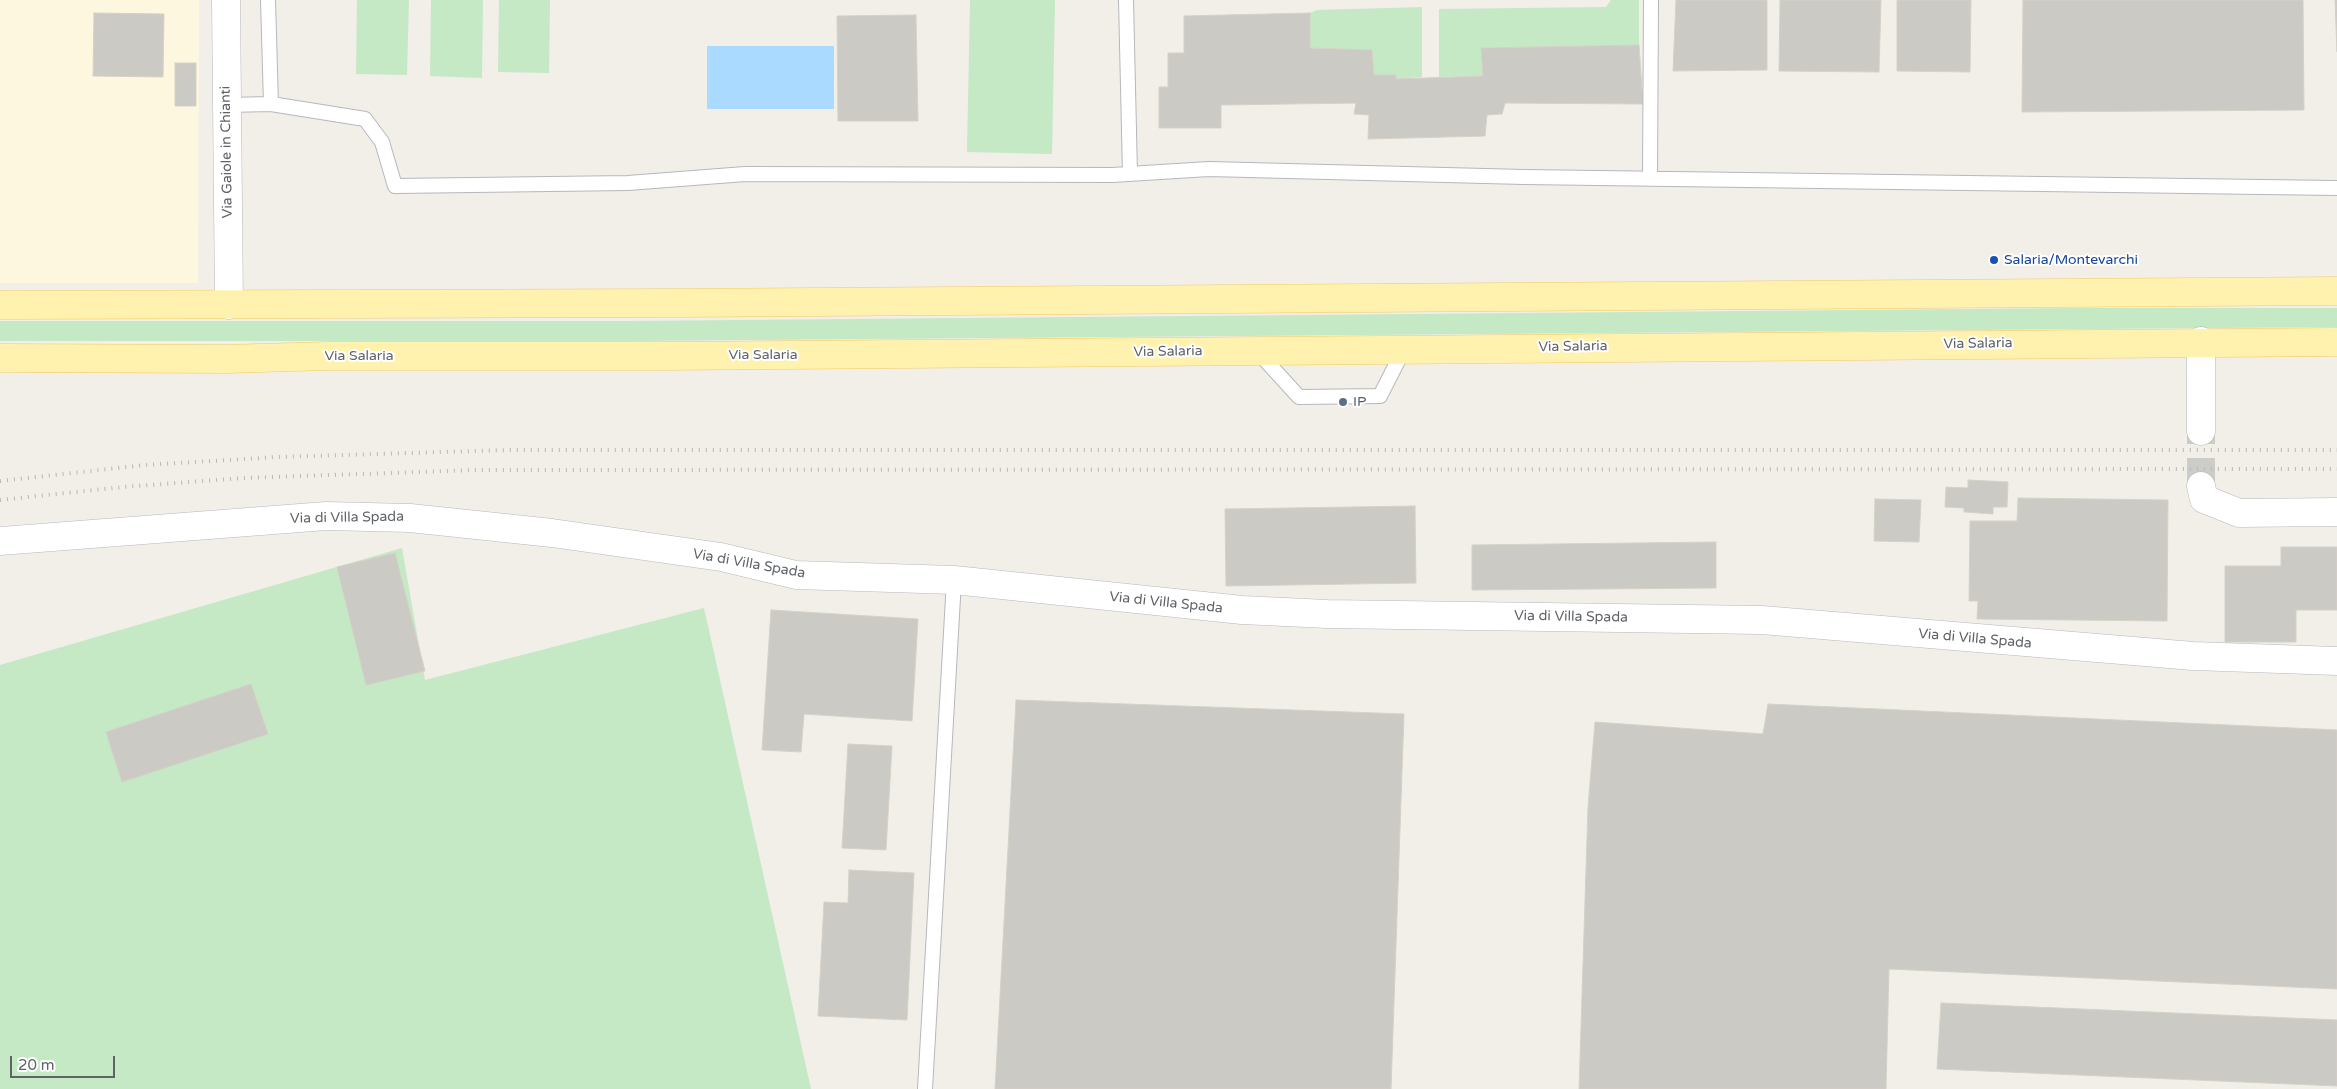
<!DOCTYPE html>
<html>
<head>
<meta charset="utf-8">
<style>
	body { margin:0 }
	#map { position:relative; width:2337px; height:1089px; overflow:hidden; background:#f1efe8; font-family:"Varela Round",sans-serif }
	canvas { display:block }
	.scale { position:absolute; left:10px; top:1056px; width:105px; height:22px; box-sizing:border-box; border:2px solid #5f6368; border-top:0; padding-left:6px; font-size:15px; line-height:18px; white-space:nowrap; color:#5f6368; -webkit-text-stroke:4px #fff; paint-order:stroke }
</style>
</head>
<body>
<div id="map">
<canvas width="2337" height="1089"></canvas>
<div class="scale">20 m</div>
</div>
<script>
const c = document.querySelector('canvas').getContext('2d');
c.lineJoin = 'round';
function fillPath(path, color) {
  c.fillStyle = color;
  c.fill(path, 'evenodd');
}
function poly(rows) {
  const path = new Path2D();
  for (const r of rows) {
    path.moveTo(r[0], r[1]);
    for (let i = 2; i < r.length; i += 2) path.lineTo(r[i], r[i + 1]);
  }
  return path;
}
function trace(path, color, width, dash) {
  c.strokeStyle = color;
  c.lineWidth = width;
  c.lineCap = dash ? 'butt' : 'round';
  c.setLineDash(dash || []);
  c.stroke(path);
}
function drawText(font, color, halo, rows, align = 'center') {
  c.font = font + ' "Varela Round",sans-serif';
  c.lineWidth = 4;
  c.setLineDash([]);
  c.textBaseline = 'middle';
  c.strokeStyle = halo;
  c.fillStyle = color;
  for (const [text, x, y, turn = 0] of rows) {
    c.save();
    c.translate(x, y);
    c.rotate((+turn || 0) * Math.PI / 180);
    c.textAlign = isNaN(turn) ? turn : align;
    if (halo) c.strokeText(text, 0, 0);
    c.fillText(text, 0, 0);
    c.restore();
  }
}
fillPath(poly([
	[0,0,199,0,198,283,0,283]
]), '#fef7e0');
fillPath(poly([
	[357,0,409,0,407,75,356,74],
	[431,0,483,0,482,78,430,76],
	[499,0,550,0,549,73,498,72],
	[970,0,1055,0,1052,154,967,152],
	[1611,0,1639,0,1639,45,1482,48,1483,76,1439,77,1439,9,1606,7],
	[1422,7,1422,77,1396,79,1395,75,1374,75,1372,50,1310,48,1310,13,1317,10],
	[2084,308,2337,308,2337,327,628,341,0,341,0,321,631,321],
	[402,548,425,680,704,608,811,1089,0,1089,0,665]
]), '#c5e8c5');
fillPath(poly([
	[707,46,834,46,834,109,707,109]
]), '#aadaff');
const building = poly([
	[1676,0,1767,0,1767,70,1673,71,1676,0],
	[1780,0,1881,0,1879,72,1779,71,1780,0],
	[1897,0,1971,0,1970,72,1897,71,1897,0],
	[2023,0,2303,0,2304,110,2022,112,2023,0],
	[2335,0,2337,0,2337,52,2335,0],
	[94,13,164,14,163,77,93,76,94,13],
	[1310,13,1310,48,1372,50,1374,75,1396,75,1396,79,1483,76,1481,48,1639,45,1643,104,1505,103,1502,114,1487,115,1485,136,1368,139,1369,115,1354,114,1356,103,1221,105,1221,128,1159,128,1159,87,1168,87,1168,53,1184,53,1184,16,1310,13],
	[916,15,918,121,838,121,837,16,916,15],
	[175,63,196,63,196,106,175,106,175,63],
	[1968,480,2008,482,2007,507,1993,507,1993,514,1964,512,1964,508,1945,507,1946,487,1968,488,1968,480],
	[2018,498,2168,500,2167,621,1977,619,1978,601,1969,601,1970,521,2017,521,2018,498],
	[1875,499,1921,500,1919,542,1874,541,1875,499],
	[1415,506,1416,583,1226,586,1225,509,1415,506],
	[1716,542,1716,588,1472,590,1472,545,1716,542],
	[2281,547,2337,547,2337,610,2296,610,2296,642,2225,642,2225,566,2281,566,2281,547],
	[395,553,425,671,366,685,337,567,395,553],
	[771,610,918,619,912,721,804,714,801,752,762,750,771,610],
	[251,684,268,734,122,782,106,732,251,684],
	[1016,700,1404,714,1391,1089,995,1089,1016,700],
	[1768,704,2337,730,2337,989,1889,969,1886,1089,1579,1089,1588,807,1595,722,1763,734,1768,704],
	[848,744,892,746,886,850,842,848,848,744],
	[849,870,914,873,907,1020,818,1016,824,902,848,903,849,870],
	[1941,1003,2337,1020,2337,1086,1937,1069,1941,1003]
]);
fillPath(building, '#cccac5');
trace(building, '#d6d1c6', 1);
trace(poly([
	[2201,486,2201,431]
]), '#ccccc8', 28, [28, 14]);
const lane = poly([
	[268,0,271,104],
	[1126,0,1130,174],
	[227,105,271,104,365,119,382,142,395,186,628,183,745,174,1112,175,1209,169,1524,177,2337,188],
	[1650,178,1651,0],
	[1257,351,1299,397,1380,396,1404,349],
	[925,1089,954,580]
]);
const street = poly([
	[226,0,229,305],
	[2201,341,2201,431],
	[2201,486,2204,499,2239,513,2337,512],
	[0,541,326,516,410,518,552,533,721,557,796,575,954,580,1242,610,1327,614,1762,620,2193,656,2337,661]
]);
const primary = poly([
	[0,305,678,303,2337,291],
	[0,358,227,359,327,356,666,356,2337,342]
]);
trace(lane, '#b5b8bc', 16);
trace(street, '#b5b8bc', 29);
trace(primary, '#f2c960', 29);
trace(lane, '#fff', 14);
trace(street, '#fff', 28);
trace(primary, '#fff2af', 28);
trace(poly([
	[0,481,145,465,278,457,508,450,2337,450],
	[0,500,123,487,243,478,478,470,2337,469]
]), '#b6b7b8', 4, [1, 6]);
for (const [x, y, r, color] of [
	[1994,260,5,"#1a4fb4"],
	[1343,402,5,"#5c6f8a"]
]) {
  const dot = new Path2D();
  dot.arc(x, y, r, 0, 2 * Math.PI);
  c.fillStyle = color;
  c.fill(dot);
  trace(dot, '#fff', 2);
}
drawText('14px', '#5f6368', '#fff', [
	["Via Gaiole in Chianti",227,152,-91],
	["Via Salaria",1978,344,-1],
	["Via Salaria",1573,347,-1],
	["Via Salaria",1168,352,-1],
	["Via Salaria",763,355],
	["Via Salaria",359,356],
	["Via di Villa Spada",347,518,-1],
	["Via di Villa Spada",749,564,10],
	["Via di Villa Spada",1166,603,6],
	["Via di Villa Spada",1571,617,1],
	["Via di Villa Spada",1975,639,5]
]);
drawText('14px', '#164399', '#fff', [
	["Salaria/Montevarchi",2004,260]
], 'left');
drawText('14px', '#4e5e75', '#fff', [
	["IP",1353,402]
], 'left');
</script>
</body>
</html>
